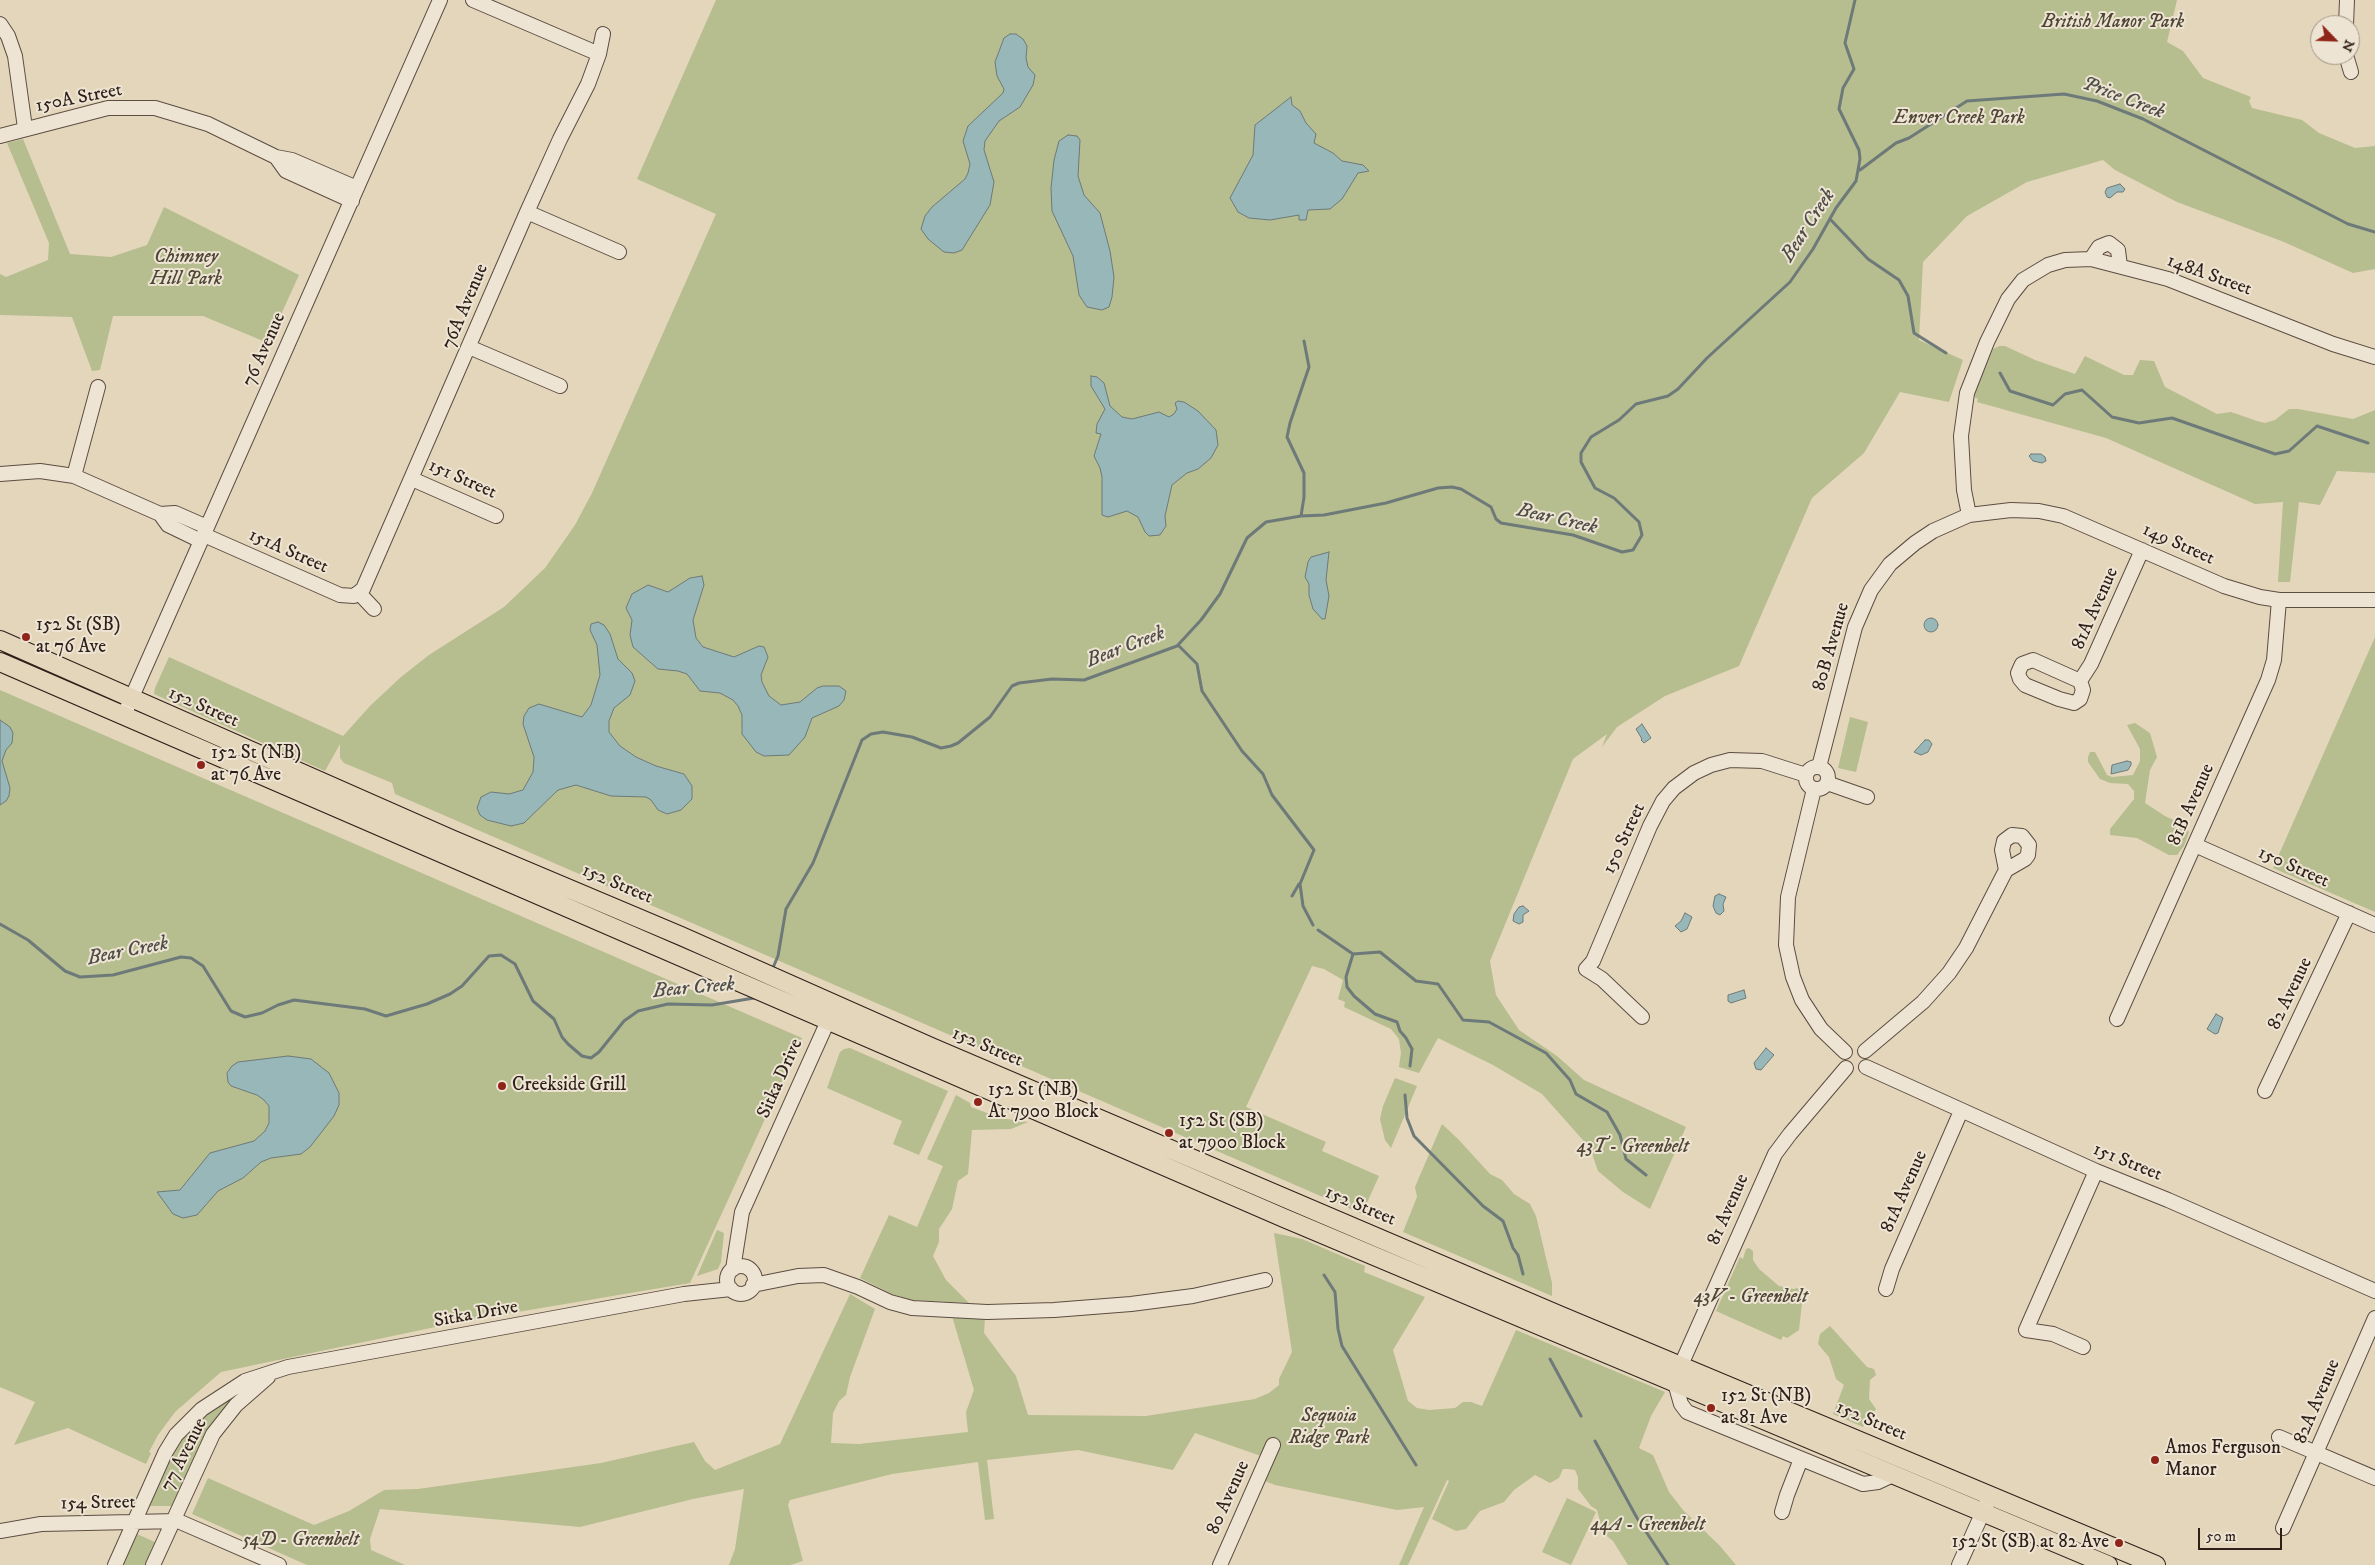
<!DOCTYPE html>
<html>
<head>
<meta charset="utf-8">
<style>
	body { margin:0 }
	#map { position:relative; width:2375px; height:1565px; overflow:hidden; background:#e4d6bb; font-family:"IM FELL DW Pica",serif }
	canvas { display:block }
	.north { position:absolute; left:2310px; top:15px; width:50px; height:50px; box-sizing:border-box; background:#ede4d3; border:1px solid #a19589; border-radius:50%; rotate:114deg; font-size:14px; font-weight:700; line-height:20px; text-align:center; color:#2e1f19 }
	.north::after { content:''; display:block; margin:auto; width:18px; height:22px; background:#8f2418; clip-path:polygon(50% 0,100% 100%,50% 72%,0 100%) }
	.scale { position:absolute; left:2198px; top:1528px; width:84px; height:22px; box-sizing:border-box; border:2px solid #2e1f19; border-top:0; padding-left:6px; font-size:15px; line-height:18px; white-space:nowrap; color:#2e1f19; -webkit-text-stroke:4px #ede4d3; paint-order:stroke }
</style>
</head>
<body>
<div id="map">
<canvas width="2375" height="1565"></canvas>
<div class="north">N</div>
<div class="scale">50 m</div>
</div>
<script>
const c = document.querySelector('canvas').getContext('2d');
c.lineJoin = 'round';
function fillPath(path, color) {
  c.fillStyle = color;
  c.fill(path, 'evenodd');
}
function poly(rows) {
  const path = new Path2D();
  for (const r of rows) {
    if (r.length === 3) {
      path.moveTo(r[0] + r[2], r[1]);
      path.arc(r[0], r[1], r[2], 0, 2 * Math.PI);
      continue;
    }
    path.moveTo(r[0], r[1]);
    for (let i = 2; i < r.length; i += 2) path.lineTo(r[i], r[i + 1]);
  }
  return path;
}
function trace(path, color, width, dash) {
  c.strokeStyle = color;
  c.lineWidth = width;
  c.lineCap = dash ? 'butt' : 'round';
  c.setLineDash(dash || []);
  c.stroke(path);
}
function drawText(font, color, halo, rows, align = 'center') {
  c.font = font + ' "IM FELL DW Pica",serif';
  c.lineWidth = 4;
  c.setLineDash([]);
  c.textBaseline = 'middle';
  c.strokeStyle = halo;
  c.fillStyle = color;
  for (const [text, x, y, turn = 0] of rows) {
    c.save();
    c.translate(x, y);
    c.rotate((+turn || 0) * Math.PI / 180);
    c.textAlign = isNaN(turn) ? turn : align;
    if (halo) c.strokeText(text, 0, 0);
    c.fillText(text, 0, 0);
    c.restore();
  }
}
fillPath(poly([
	[716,0,2177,0,2167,42,2183,51,2203,78,2251,97,2249,101,2252,108,2302,120,2319,133,2355,148,2375,146,2375,269,2353,273,2284,242,2177,202,2115,170,2103,160,2027,182,1967,216,1923,262,1919,340,1963,360,1949,402,1900,392,1864,453,1812,498,1739,666,1665,696,1617,727,1602,747,1607,734,1573,759,1490,961,1496,995,1519,1030,1557,1056,1584,1080,1686,1127,1650,1209,1623,1192,1598,1171,1590,1148,1542,1094,1493,1065,1438,1038,1419,1073,1399,1067,1401,1053,1399,1039,1391,1029,1344,1007,1345,1002,1338,999,1343,980,1324,969,1312,966,1246,1107,1326,1142,1322,1151,1379,1176,1362,1214,395,794,392,783,344,763,340,758,340,744,325,771,154,694,155,688,169,657,343,736,370,706,401,677,429,655,504,607,545,568,575,525,592,493,716,214,637,179],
	[23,139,70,254,111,257,147,245,164,207,299,275,268,343,203,316,113,316,100,370,92,371,72,317,0,315,0,274,6,277,48,260,49,243,7,143],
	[1999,346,2005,346,2035,360,2075,374,2085,356,2124,375,2133,375,2140,360,2154,361,2165,387,2217,414,2231,412,2257,421,2265,423,2275,420,2289,409,2298,409,2353,419,2375,410,2375,473,2337,471,2320,505,2299,502,2290,582,2278,582,2283,502,2255,504,2106,438,1977,402,1978,399,1974,397,1978,384,1993,349],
	[2375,637,2375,912,2273,868],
	[0,690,802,1038,690,1283,464,1321,221,1372,175,1412,158,1435,149,1452,151,1453,146,1464,68,1428,14,1445,35,1402,0,1387],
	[1850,717,1868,722,1856,772,1838,768],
	[2135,723,2150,733,2157,757,2150,770,2145,803,2165,816,2184,825,2189,832,2184,846,2177,855,2169,855,2137,838,2110,835,2110,829,2134,799,2134,791,2128,784,2110,783,2100,779,2088,762,2088,757,2090,752,2095,752,2107,775,2112,777,2133,775,2140,761,2140,749,2127,725],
	[850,1048,948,1091,919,1155,893,1144,902,1121,827,1088,840,1052,844,1049],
	[1395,1078,1417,1086,1391,1148,1385,1140,1380,1119,1383,1106],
	[956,1095,970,1103,971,1107,1000,1118,1028,1122,1011,1129,972,1130,968,1174,958,1181,952,1209,939,1229,939,1242,933,1256,946,1280,969,1303,911,1300,892,1294,860,1278,889,1215,917,1227,943,1166,927,1159],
	[1442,1124,1459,1140,1490,1174,1502,1180,1514,1194,1530,1204,1536,1216,1552,1283,1552,1296,1403,1232,1417,1197,1415,1187],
	[717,1230,724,1233,721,1262,718,1269,697,1276],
	[1274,1233,1302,1239,1365,1266,1364,1272,1425,1297,1393,1350,1408,1401,1417,1408,1429,1410,1455,1408,1463,1402,1471,1402,1482,1406,1516,1330,1665,1392,1651,1416,1639,1448,1653,1455,1669,1492,1683,1510,1720,1546,1736,1565,1628,1565,1613,1541,1603,1533,1597,1510,1591,1506,1578,1489,1578,1477,1575,1470,1568,1469,1563,1469,1559,1478,1550,1483,1535,1475,1514,1490,1504,1502,1480,1511,1466,1529,1456,1531,1432,1519,1449,1481,1447,1480,1408,1565,1399,1565,1424,1507,1397,1510,1275,1485,1252,1476,1261,1456,1195,1433,1173,1470,1078,1450,987,1460,994,1519,985,1520,978,1462,892,1474,790,1500,788,1505,803,1561,790,1565,729,1565,735,1549,744,1489,693,1499,580,1527,380,1509,370,1539,371,1550,405,1565,307,1565,192,1514,208,1478,314,1525,349,1511,384,1490,418,1489,601,1463,694,1442,705,1461,715,1470,780,1444,850,1294,875,1309,850,1377,846,1395,839,1401,833,1413,831,1443,859,1444,968,1432,966,1412,974,1390,952,1316,985,1317,984,1333,1016,1376,1028,1415,1146,1416,1255,1399,1269,1393,1279,1385,1279,1379,1292,1352],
	[1749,1248,1753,1251,1753,1260,1759,1269,1779,1286,1794,1289,1805,1286,1799,1300,1802,1303,1799,1330,1787,1338,1783,1336,1781,1340,1716,1311,1740,1257,1743,1259,1746,1249],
	[1830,1326,1867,1367,1874,1369,1876,1375,1870,1380,1869,1399,1876,1409,1863,1427,1833,1414,1844,1385,1836,1379,1829,1357,1818,1344,1820,1334],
	[248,1384,175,1506,146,1506,170,1454,193,1423],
	[1567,1498,1596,1512,1571,1565,1542,1552],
	[135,1533,157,1543,147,1565,121,1565]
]), '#b6bd8e');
const water = poly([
	[1010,34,1016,34,1023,39,1027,46,1026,58,1028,67,1035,75,1033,85,1020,107,999,121,985,141,984,150,994,182,990,205,962,250,954,253,944,252,928,239,921,229,925,216,932,207,965,179,968,173,970,164,963,141,968,126,1003,93,1004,89,997,76,995,62,1004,38,1010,34],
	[1291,97,1292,105,1300,111,1306,123,1316,134,1314,143,1333,153,1342,161,1363,165,1369,171,1358,173,1342,199,1330,209,1308,210,1306,220,1299,220,1299,215,1270,220,1249,218,1238,212,1230,198,1253,155,1255,125,1291,97],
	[1068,135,1077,136,1080,140,1078,176,1084,195,1100,213,1110,251,1114,277,1112,297,1109,307,1102,310,1087,307,1079,295,1073,256,1052,211,1051,188,1054,160,1059,141,1068,135],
	[2120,184,2125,189,2123,192,2117,192,2110,198,2107,197,2105,192,2107,188,2120,184],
	[1091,376,1097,377,1104,383,1110,406,1122,417,1132,419,1159,412,1169,417,1174,414,1177,409,1175,403,1178,401,1184,402,1198,411,1216,430,1218,445,1211,458,1198,469,1187,473,1172,485,1165,516,1166,526,1160,535,1149,536,1145,532,1138,517,1127,511,1108,517,1102,515,1102,477,1100,468,1094,456,1101,434,1096,433,1097,424,1105,409,1091,386,1091,376],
	[2031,454,2041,454,2045,457,2046,461,2042,463,2033,461,2029,456,2031,454],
	[1329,552,1326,580,1329,596,1325,619,1322,619,1313,609,1309,595,1309,584,1305,577,1308,562,1311,557,1329,552],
	[702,576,704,585,693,620,696,638,703,647,734,657,759,646,764,647,768,657,761,675,762,682,769,696,781,705,800,702,817,688,823,686,839,686,846,691,844,700,839,706,812,718,805,737,789,755,764,756,756,752,742,734,742,715,738,706,733,700,720,693,700,691,687,674,678,671,658,669,633,647,630,635,632,620,626,608,632,594,648,585,668,592,690,578,702,576],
	[1931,625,7],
	[598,622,604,625,610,634,618,659,632,673,635,681,630,695,614,708,609,721,609,732,620,746,636,757,656,766,684,774,692,786,692,799,681,810,667,814,658,810,651,800,646,797,611,796,576,785,558,790,524,823,511,826,487,820,480,815,477,808,481,797,491,792,509,794,523,790,533,772,534,757,523,724,524,716,529,708,539,704,582,717,591,705,600,675,597,645,590,630,591,624,598,622],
	[0,720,10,727,13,733,12,743,6,750,2,761,10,788,9,796,6,801,0,805,0,720],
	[1642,724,1651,738,1644,743,1641,740,1642,739,1636,729,1642,724],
	[1925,740,1929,740,1932,744,1928,752,1921,755,1914,752,1925,740],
	[2127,761,2131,762,2131,765,2128,770,2111,774,2112,765,2127,761],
	[1719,894,1726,897,1723,904,1724,911,1720,915,1716,913,1713,906,1715,896,1719,894],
	[1523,906,1529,911,1523,915,1523,922,1519,924,1513,921,1514,914,1519,907,1523,906],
	[1685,913,1692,917,1687,929,1681,932,1675,926,1681,921,1685,913],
	[1744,990,1746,998,1731,1003,1728,1001,1728,995,1744,990],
	[2216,1014,2223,1018,2218,1033,2215,1034,2207,1029,2216,1014],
	[1766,1048,1774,1055,1761,1070,1756,1069,1754,1063,1766,1048],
	[288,1056,311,1059,329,1073,339,1093,339,1105,334,1116,310,1147,301,1154,271,1158,261,1162,243,1178,218,1191,197,1215,183,1218,173,1214,157,1192,180,1190,210,1153,254,1141,265,1131,269,1123,269,1106,264,1100,257,1095,231,1086,228,1082,227,1073,232,1066,238,1062,288,1056]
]);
fillPath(water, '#98b7b9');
trace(water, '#6e7a79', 1);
trace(poly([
	[1860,170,1896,143,1909,138,1967,101,2064,94,2097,101,2143,119,2348,224,2375,232],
	[1830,219,1868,259,1899,280,1908,296,1914,333,1946,353],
	[2000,373,2010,391,2053,405,2065,394,2082,390,2112,417,2139,423,2172,418,2275,454,2289,451,2317,426,2368,443],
	[1301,516,1304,497,1304,473,1287,437,1290,423,1309,367,1304,341],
	[1178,645,1197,664,1202,691,1242,751,1263,774,1272,795,1314,850,1300,884,1303,906,1313,925],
	[1292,896,1299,884],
	[0,924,28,940,65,971,80,977,113,975,181,957,191,958,203,966,231,1011,245,1017,262,1013,278,1005,294,1000,365,1009,386,1016,427,1004,450,994,462,986,489,956,501,955,515,964,533,1001,554,1019,562,1037,568,1044,582,1056,591,1058,599,1052,624,1021,638,1011,668,1004,712,1005,754,998,756,996],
	[1318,930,1353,954,1346,977,1347,987,1354,996,1375,1014,1397,1022,1400,1031,1406,1038,1412,1049,1410,1066],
	[1353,954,1380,952,1416,981,1438,984,1463,1020,1489,1022,1546,1053,1570,1080,1576,1094,1607,1112,1620,1135,1626,1159,1646,1175],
	[772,970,778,956,786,909,813,863,862,740,871,734,883,732,912,737,941,748,951,746,958,743,990,717,1012,686,1019,683,1052,679,1084,680,1177,646,1201,620,1220,594,1247,538,1266,522,1301,516,1324,515,1386,503,1438,488,1452,487,1461,489,1491,507,1496,519,1501,523,1573,535,1622,552,1633,550,1642,535,1639,522,1614,498,1595,488,1581,462,1581,453,1591,437,1619,420,1636,404,1668,396,1678,389,1707,358,1790,282,1813,249,1836,208,1856,181,1860,159,1859,150,1839,109,1843,88,1854,69,1845,43,1855,0],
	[1405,1095,1407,1118,1414,1136,1483,1206,1503,1221,1513,1248,1518,1255,1523,1274],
	[1324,1275,1335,1292,1338,1329,1342,1346,1416,1465],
	[1550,1359,1581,1416],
	[1595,1441,1637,1518,1668,1565]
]), '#6e7a79', 3);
const minor = poly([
	[473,0,599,54],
	[0,24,8,36,15,56,25,128],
	[2346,25,2347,0],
	[2346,55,2351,72],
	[0,136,108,108,155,108,208,124,276,157,292,160,357,188],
	[276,157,286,171,352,201],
	[527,212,619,252],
	[2091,259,2099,247,2109,243,2118,250,2120,266],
	[469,347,560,386],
	[0,474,40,471,74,476,160,514,175,513,207,527],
	[74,476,98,387],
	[412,479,496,516],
	[160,514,168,525,201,541],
	[1969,515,1964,490,1961,436,1967,393,1987,342,2008,299,2023,280,2048,265,2065,260,2091,259,2168,279,2333,344,2375,357],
	[204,535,340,595,354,596,363,589,527,212,560,139,588,84,599,54,603,34],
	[359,593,374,609],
	[2080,681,2033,660,2022,664,2018,673,2020,679,2025,685,2059,699,2074,703,2080,699,2083,690,2080,681,2091,664,2142,550],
	[124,715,440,0],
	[1817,778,11],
	[1819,767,1855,627,1871,590,1890,564,1915,543,1933,531,1969,515,2011,510,2039,511,2063,516,2224,586,2260,597,2279,600,2375,600],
	[1827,783,1867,797],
	[1814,789,1788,897,1786,945,1793,977,1802,1000,1821,1029,1845,1052],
	[2195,845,2375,925],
	[1642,1017,1602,979,1586,969,1593,961,1650,826,1663,801,1674,788,1694,773,1711,765,1730,760,1762,761,1806,775],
	[2117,1019,2268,680,2274,660,2279,600],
	[1865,1051,1923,1002,1949,973,1966,948,2006,870,2002,850,2004,841,2012,835,2022,836,2029,845,2028,855,2025,859,2006,870],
	[1866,1067,2096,1171,2168,1200,2375,1291],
	[1846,1068,1790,1134,1775,1154,1681,1365,1675,1383,1681,1404,1687,1412,1863,1484,1878,1482,1893,1475],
	[2265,1091,2349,913],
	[741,1280,14],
	[733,1269,742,1212,832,1012],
	[753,1285,798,1276,824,1275,858,1287,890,1302,912,1308,987,1312,1054,1310,1131,1304,1193,1296,1265,1280],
	[1886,1289,1892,1269,1961,1111],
	[2083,1347,2053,1334,2026,1330,2096,1171],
	[2279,1437,2375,1478],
	[1782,1512,1787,1495,1801,1459],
	[2283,1528,2375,1318],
	[0,1531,41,1524,178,1521,279,1565],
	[115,1565,165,1453,176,1435,202,1409,245,1381,288,1367,684,1294,731,1289],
	[153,1565,213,1434,236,1405,268,1377],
	[1220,1565,1273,1445],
	[1959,1565,1987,1503]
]);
const major = poly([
	[0,640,451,839,681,936,931,1047,1559,1315,2156,1565],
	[0,662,1284,1218,2108,1565]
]);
trace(minor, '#5c4d42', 16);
trace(major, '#2e1f19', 20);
trace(minor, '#ede4d3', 14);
trace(major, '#e4d6bb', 18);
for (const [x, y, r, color] of [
	[26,637,5,"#8f2418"],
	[201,765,5,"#8f2418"],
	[502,1086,5,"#8f2418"],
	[978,1102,5,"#8f2418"],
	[1169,1133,5,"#8f2418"],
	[1711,1408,5,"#8f2418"],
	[2155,1460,5,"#8f2418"],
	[2119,1543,5,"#8f2418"]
]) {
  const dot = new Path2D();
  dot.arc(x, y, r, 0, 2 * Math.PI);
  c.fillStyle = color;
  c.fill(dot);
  trace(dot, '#ede4d3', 2);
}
drawText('italic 19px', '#504636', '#ede4d3', [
	["British Manor Park",2113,23],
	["Enver Creek Park",1959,119],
	["Chimney",186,258],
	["Hill Park",186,280],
	["43T - Greenbelt",1633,1148],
	["43V - Greenbelt",1751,1298],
	["Sequoia",1329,1417],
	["Ridge Park",1329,1439],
	["44A - Greenbelt",1648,1526],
	["54D - Greenbelt",301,1541]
]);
drawText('19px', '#2e1f19', '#ede4d3', [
	["150A Street",79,99,-11],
	["148A Street",2209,276,20],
	["76A Avenue",466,307,-67],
	["76 Avenue",265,350,-66],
	["151 Street",462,480,24],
	["149 Street",2178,545,24],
	["151A Street",288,552,24],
	["81A Avenue",2096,609,-66],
	["80B Avenue",1832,647,-74],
	["152 Street",203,708,24],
	["81B Avenue",2192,805,-66],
	["150 Street",1625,839,-65],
	["150 Street",2293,868,24],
	["152 Street",617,885,23],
	["82 Avenue",2291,994,-64],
	["152 Street",987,1048,23],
	["Sitka Drive",781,1079,-66],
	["151 Street",2127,1163,22],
	["81A Avenue",1905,1192,-66],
	["152 Street",1360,1207,23],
	["81 Avenue",1729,1210,-66],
	["Sitka Drive",476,1315,-10],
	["82A Avenue",2318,1402,-67],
	["152 Street",1871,1422,23],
	["77 Avenue",185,1455,-63],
	["80 Avenue",1229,1498,-66],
	["154 Street",98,1504,-1]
]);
drawText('19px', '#2e1f19', '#ede4d3', [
	["152 St (SB)",36,626],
	["at 76 Ave",36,648],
	["152 St (NB)",211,754],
	["at 76 Ave",211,776],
	["Creekside Grill",512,1086],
	["152 St (NB)",988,1091],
	["At 7900 Block",988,1113],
	["152 St (SB)",1179,1122],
	["at 7900 Block",1179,1144],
	["152 St (NB)",1721,1397],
	["at 81 Ave",1721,1419],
	["Amos Ferguson",2165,1449],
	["Manor",2165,1471],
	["152 St (SB) at 82 Ave",2109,1543,"right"]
], 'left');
drawText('italic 20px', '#4e4d49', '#ede4d3', [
	["Price Creek",2123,99,21],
	["Bear Creek",1809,226,-57],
	["Bear Creek",1557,520,13],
	["Bear Creek",1126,648,-21],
	["Bear Creek",128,952,-11],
	["Bear Creek",694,989,-5]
]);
</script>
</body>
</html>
